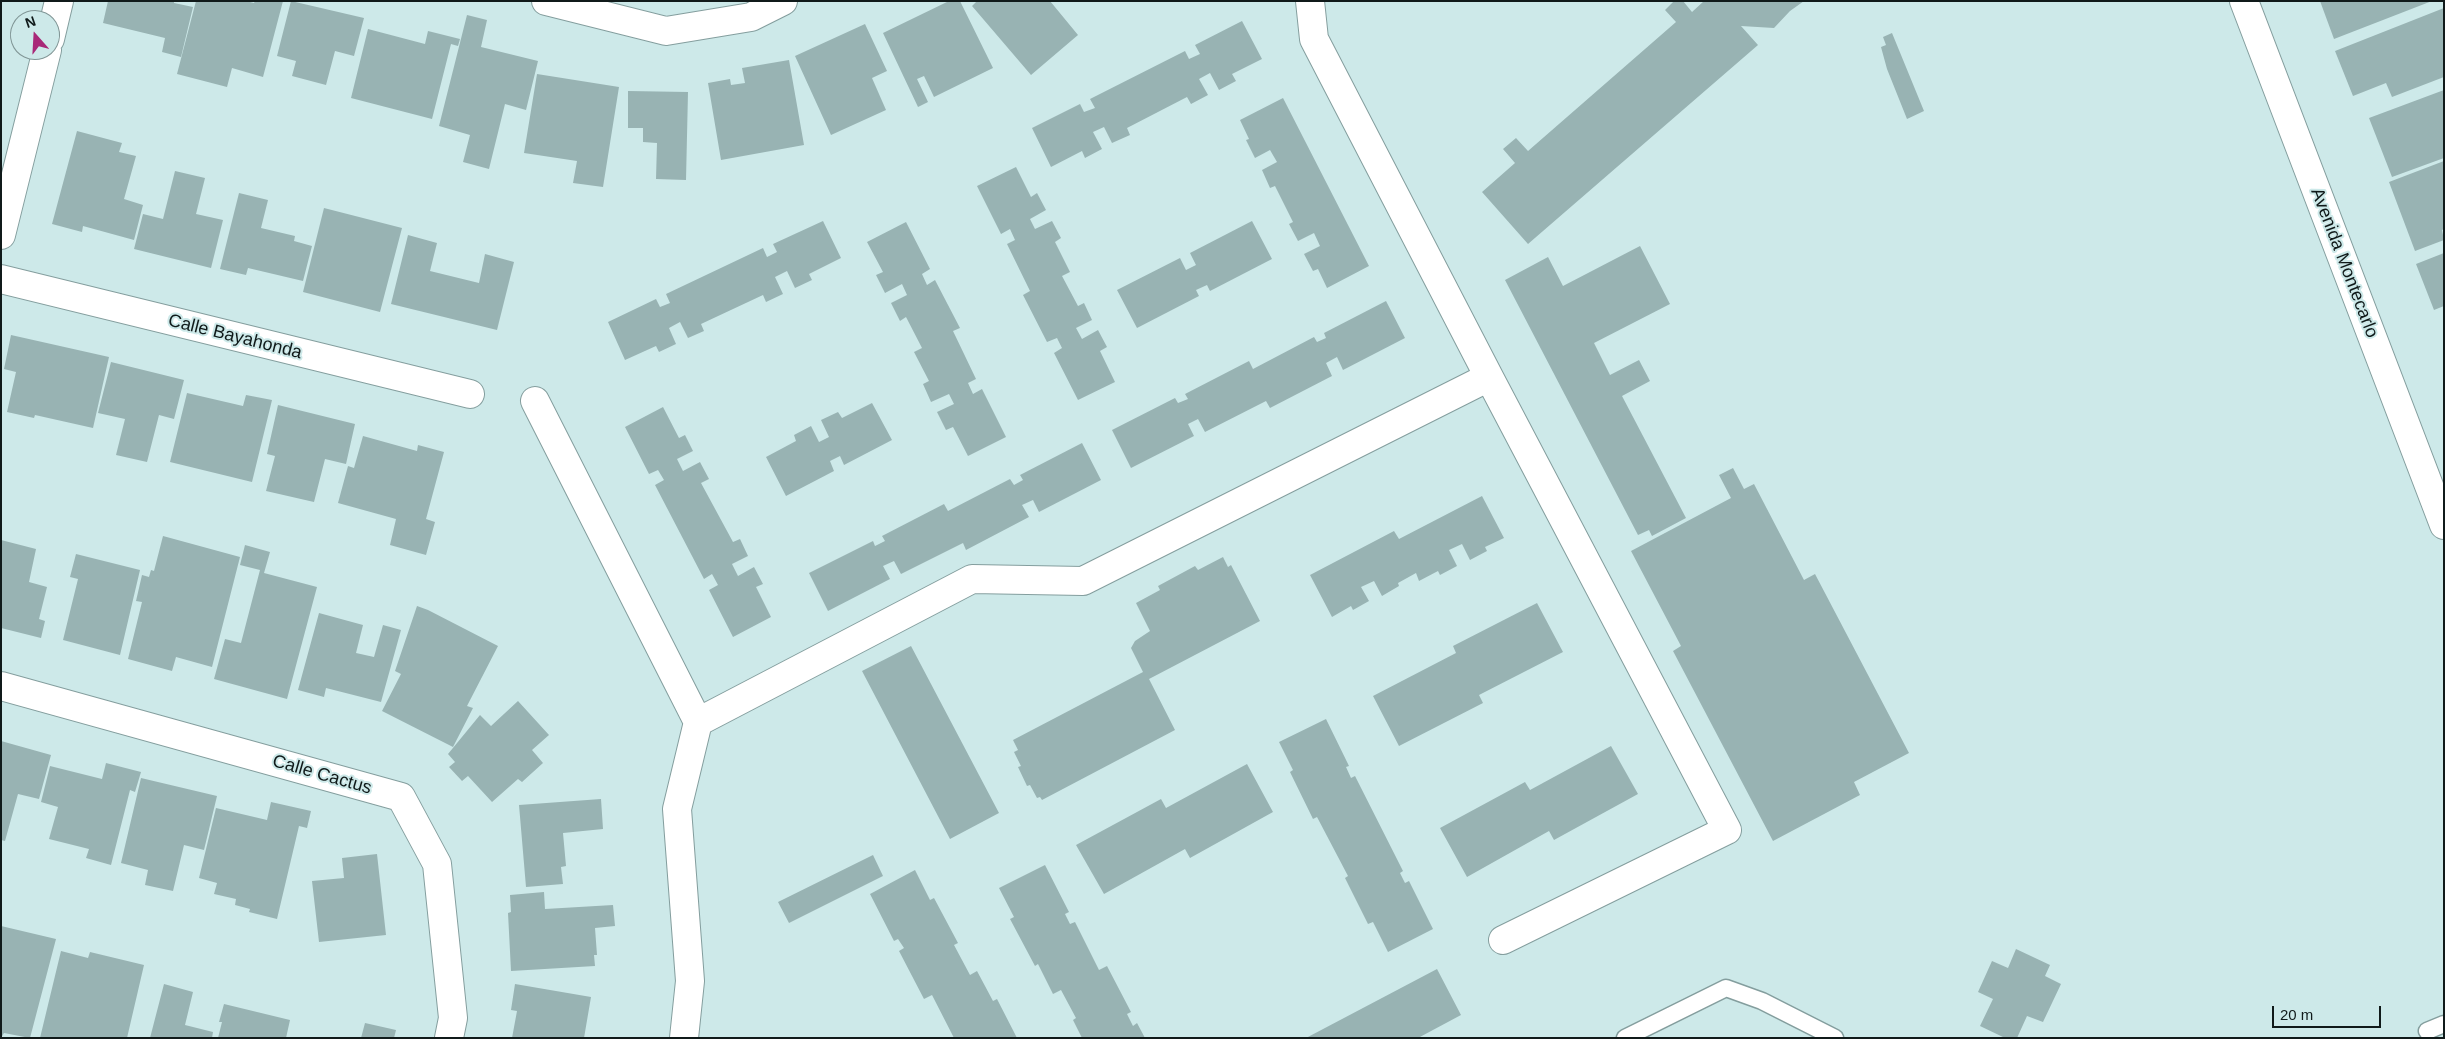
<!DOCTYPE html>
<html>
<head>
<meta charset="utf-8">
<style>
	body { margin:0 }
	#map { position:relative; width:2445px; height:1039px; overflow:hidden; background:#cde9e9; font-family:Arial,sans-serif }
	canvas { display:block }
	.frame { position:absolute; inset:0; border:2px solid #101a1a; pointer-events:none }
	.north { position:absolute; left:10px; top:10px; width:50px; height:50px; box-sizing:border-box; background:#cde9e9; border:1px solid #819696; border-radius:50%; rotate:341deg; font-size:14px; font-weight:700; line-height:20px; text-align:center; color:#101a1a }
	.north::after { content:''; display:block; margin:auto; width:18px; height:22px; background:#a82878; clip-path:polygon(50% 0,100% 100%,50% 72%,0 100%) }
	.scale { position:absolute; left:2272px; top:1006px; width:109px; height:22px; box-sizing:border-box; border:2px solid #101a1a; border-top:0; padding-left:6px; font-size:15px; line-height:18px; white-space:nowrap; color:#101a1a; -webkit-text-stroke:4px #cde9e9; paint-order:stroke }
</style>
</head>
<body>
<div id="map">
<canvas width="2445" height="1039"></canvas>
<div class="frame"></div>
<div class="north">N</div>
<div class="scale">20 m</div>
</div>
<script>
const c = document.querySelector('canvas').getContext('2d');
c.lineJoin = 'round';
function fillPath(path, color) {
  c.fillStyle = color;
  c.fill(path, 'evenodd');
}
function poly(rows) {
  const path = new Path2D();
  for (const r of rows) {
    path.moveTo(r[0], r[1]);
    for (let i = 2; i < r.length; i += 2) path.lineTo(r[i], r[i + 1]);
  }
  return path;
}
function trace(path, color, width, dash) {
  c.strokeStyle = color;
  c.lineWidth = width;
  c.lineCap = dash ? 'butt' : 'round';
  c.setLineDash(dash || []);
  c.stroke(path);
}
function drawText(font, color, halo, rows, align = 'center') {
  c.font = font + ' Arial,sans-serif';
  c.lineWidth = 4;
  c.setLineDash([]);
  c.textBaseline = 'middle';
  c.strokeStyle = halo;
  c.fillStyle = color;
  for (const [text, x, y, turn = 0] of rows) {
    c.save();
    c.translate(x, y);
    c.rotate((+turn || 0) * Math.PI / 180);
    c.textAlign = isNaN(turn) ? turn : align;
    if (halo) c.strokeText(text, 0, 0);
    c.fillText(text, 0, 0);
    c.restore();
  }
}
fillPath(poly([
	[108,1,174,1,174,3,193,7,181,57,162,52,165,38,103,23],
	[196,1,246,1,254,3,255,1,283,1,263,77,232,68,227,87,177,74],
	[291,1,364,18,354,56,335,51,326,85,292,76,296,61,277,56],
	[949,1,960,1,993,68,934,97,924,76,917,79,928,102,918,107,883,33],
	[977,1,1050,1,1078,35,1031,75,972,6],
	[1674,1,1683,1,1692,12,1704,1,1804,1,1790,11,1774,28,1741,26,1758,45,1528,244,1482,192,1515,163,1503,149,1516,138,1528,151,1676,22,1665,10],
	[2320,1,2432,1,2334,39],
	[2444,8,2444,77,2392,97,2386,83,2353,96,2335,51],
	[467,15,487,20,481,47,538,61,526,110,505,104,489,169,463,162,470,135,439,126],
	[1242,21,1262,59,1232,74,1236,81,1219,90,1210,73,1199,79,1208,95,1191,104,1187,97,1127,128,1130,135,1112,143,1104,127,1093,132,1102,149,1085,158,1082,151,1051,167,1032,128,1080,104,1084,112,1095,108,1090,99,1185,51,1189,59,1200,54,1195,45],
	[865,24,887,71,872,78,886,110,831,135,795,56],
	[368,29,425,44,428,31,460,39,458,46,451,44,432,119,351,98],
	[1892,33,1924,111,1907,119,1887,69,1881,47,1886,45,1883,37],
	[789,60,804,145,721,160,708,83,730,79,731,85,745,83,742,68],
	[537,74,619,87,603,187,573,183,577,161,524,153],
	[2444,90,2444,158,2392,177,2369,118],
	[628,91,688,92,686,180,656,179,657,143,643,142,643,128,628,128],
	[1283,98,1369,266,1327,288,1318,269,1313,271,1304,254,1320,246,1314,233,1298,241,1289,224,1293,222,1275,186,1270,188,1262,170,1277,162,1270,150,1255,158,1246,140,1249,139,1240,120],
	[77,131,122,143,119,152,136,156,124,199,143,205,134,240,83,226,82,232,52,224],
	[2444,161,2444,229,2442,230,2444,240,2415,251,2389,182],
	[1016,167,1031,197,1037,193,1046,210,1030,219,1035,229,1052,221,1061,238,1055,242,1070,272,1062,276,1078,306,1084,303,1092,320,1076,328,1082,339,1098,330,1107,347,1100,351,1115,382,1078,400,1054,353,1062,348,1057,338,1047,342,1023,295,1030,291,1007,244,1015,240,1010,229,1001,234,977,186],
	[175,171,205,178,196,214,223,220,211,268,134,249,143,214,163,219],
	[239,193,268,200,261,228,295,236,294,241,312,246,303,281,248,268,246,275,220,269],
	[324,208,402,228,380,312,303,292],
	[823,221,841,258,809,274,812,280,795,288,787,271,775,277,783,294,766,302,763,295,701,324,704,331,688,338,680,322,669,328,676,344,659,352,656,346,625,360,608,322,656,299,660,307,670,303,666,294,763,248,767,257,777,252,773,244],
	[1252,221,1272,259,1210,291,1207,285,1196,290,1199,296,1137,328,1117,290,1180,258,1186,270,1196,265,1190,253],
	[906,222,930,269,922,274,927,285,935,280,960,328,953,331,976,379,968,383,973,394,982,389,1006,437,968,456,953,427,946,430,937,412,954,404,949,394,931,402,923,384,929,381,914,352,922,348,906,317,900,321,891,303,907,295,902,284,885,293,876,275,883,272,867,242],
	[408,235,437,243,430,271,479,283,485,254,514,262,497,330,391,304],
	[1640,246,1670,304,1594,343,1610,375,1639,360,1650,381,1622,396,1686,518,1652,536,1649,530,1638,535,1505,280,1548,257,1563,286],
	[2444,253,2444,306,2434,310,2416,264],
	[1386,301,1405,338,1343,370,1337,357,1326,363,1332,376,1270,408,1266,401,1205,432,1198,419,1188,424,1194,436,1131,468,1112,430,1175,398,1178,403,1188,399,1185,394,1249,361,1253,369,1314,337,1317,342,1326,338,1324,333],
	[11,335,109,357,93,428,35,415,34,418,7,412,16,372,4,369],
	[111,362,184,380,174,419,159,415,147,462,116,455,125,419,98,413],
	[187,393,243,406,246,395,272,400,252,482,170,462],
	[872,403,892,440,844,465,840,456,830,461,834,471,786,496,766,457,796,441,794,435,811,426,819,442,829,437,821,420,838,412,842,418],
	[278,405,355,424,346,464,325,459,314,502,266,491,275,456,267,454],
	[663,407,679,438,685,435,693,451,677,459,683,471,700,462,709,479,701,483,733,542,740,539,748,556,732,564,738,576,754,567,763,584,756,587,771,617,733,637,709,590,718,585,712,574,704,579,655,485,664,480,658,470,649,474,625,427],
	[363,436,417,451,418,445,444,452,426,519,435,522,426,555,390,545,396,519,338,503,348,466,354,468],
	[1082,443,1101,480,1039,512,1033,500,1022,505,1029,517,966,550,963,543,901,574,894,561,883,566,890,579,828,611,809,573,873,541,875,546,885,541,882,536,944,504,948,511,1010,479,1014,485,1023,480,1020,475],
	[1733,468,1744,489,1754,484,1804,580,1815,574,1909,753,1854,782,1860,795,1773,841,1673,651,1681,646,1631,551,1731,498,1719,475],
	[1482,496,1504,538,1485,547,1487,551,1470,560,1462,544,1449,550,1457,566,1440,575,1438,571,1419,581,1416,573,1398,583,1399,586,1382,596,1374,581,1361,587,1369,601,1353,610,1351,606,1332,617,1310,575,1394,531,1399,539],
	[163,536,240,557,212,667,176,657,172,671,128,659,142,602,136,601,142,575,149,577,151,570,154,571],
	[1,540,36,549,29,582,47,587,39,619,45,621,41,638,1,628],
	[245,545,270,552,264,573,317,587,287,699,214,679,225,639,241,643,260,570,240,565],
	[76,554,140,570,120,655,63,640,78,579,70,577],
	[1223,557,1228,567,1231,565,1260,621,1149,679,1175,730,1042,800,1040,797,1037,798,1030,785,1027,786,1018,767,1021,766,1014,752,1018,750,1013,740,1143,672,1131,648,1135,641,1150,631,1136,603,1160,590,1158,586,1195,566,1198,570],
	[1537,603,1563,652,1479,695,1483,703,1399,746,1373,696,1456,653,1453,646],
	[417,606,428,610,498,646,467,706,473,708,453,747,382,711,401,674,395,671],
	[319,613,363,625,356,653,374,657,383,625,401,630,381,702,326,688,324,697,298,690],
	[911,646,999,813,950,839,862,671],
	[518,701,549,735,532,750,543,763,522,782,518,779,492,802,468,776,462,781,449,767,455,762,448,754,480,715,491,726],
	[1326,719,1349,766,1346,767,1351,778,1355,776,1403,871,1400,873,1405,883,1409,881,1433,929,1388,952,1373,922,1368,924,1345,878,1348,876,1317,817,1313,819,1290,772,1293,770,1279,742],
	[1,741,51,755,39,799,18,794,5,841,1,840],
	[1611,746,1638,794,1554,840,1549,831,1467,877,1440,828,1525,782,1530,790],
	[106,763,141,772,135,792,130,790,111,865,86,858,89,849,49,839,58,807,41,802,50,766,102,779],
	[1247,764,1273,812,1190,858,1185,849,1104,894,1076,845,1161,799,1166,808],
	[141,778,217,796,204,850,184,845,173,891,145,885,148,870,121,863],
	[601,799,603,829,563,833,566,866,561,867,563,884,526,887,519,805],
	[271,802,311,811,307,828,299,826,277,919,249,912,250,909,235,905,236,899,214,894,217,883,199,878,216,808,267,820],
	[377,854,386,935,319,942,312,881,344,878,342,858],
	[873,855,883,876,789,923,778,902],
	[1045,865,1069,912,1065,914,1070,924,1075,922,1099,970,1107,966,1131,1012,1127,1014,1133,1026,1137,1023,1145,1038,1082,1038,1073,1020,1076,1018,1061,990,1053,994,1038,964,1035,966,1010,919,1014,917,999,888],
	[915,870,930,900,934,898,958,943,954,945,970,975,977,971,993,1001,997,999,1017,1038,954,1038,932,995,924,999,899,951,904,948,898,939,894,941,870,894],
	[544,892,545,909,613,905,615,926,595,928,597,955,594,955,595,966,511,971,508,913,511,912,510,895],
	[1,926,56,939,30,1038,4,1033,1,1038],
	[2016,949,2050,965,2045,976,2061,984,2043,1022,2027,1016,2017,1038,2005,1038,1980,1026,1993,999,1978,992,1992,961,2008,968],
	[61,951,88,958,90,952,144,965,127,1038,40,1038],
	[1437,969,1461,1015,1418,1038,1306,1038],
	[164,984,193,992,185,1025,213,1032,212,1038,150,1038],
	[515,984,591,997,584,1038,512,1038,517,1011,511,1010],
	[224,1004,290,1020,286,1038,218,1038,222,1022,219,1022],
	[365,1023,396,1030,394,1038,361,1038]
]), '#98b3b3');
const lane = poly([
	[2427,1031,2444,1024],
	[1625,1038,1726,988,1762,1001,1835,1038]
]);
const street = poly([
	[546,1,666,31,751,17,783,1],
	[1310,1,1314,39,1489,377,1727,830,1503,940],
	[2244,1,2444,525],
	[50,39,59,1],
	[1,235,47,50],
	[1,279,470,394],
	[535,401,698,722],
	[1,686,401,797,437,864,453,1018,449,1038],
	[684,1038,690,981,677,809,698,722,972,579,1083,581,1489,377]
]);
trace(lane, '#849e9e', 19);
trace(street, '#849e9e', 30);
trace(lane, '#fff', 16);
trace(street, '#fff', 28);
drawText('18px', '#101a1a', '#cde9e9', [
	["Avenida Montecarlo",2344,263,69],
	["Calle Bayahonda",235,337,14],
	["Calle Cactus",322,775,16]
]);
</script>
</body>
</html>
